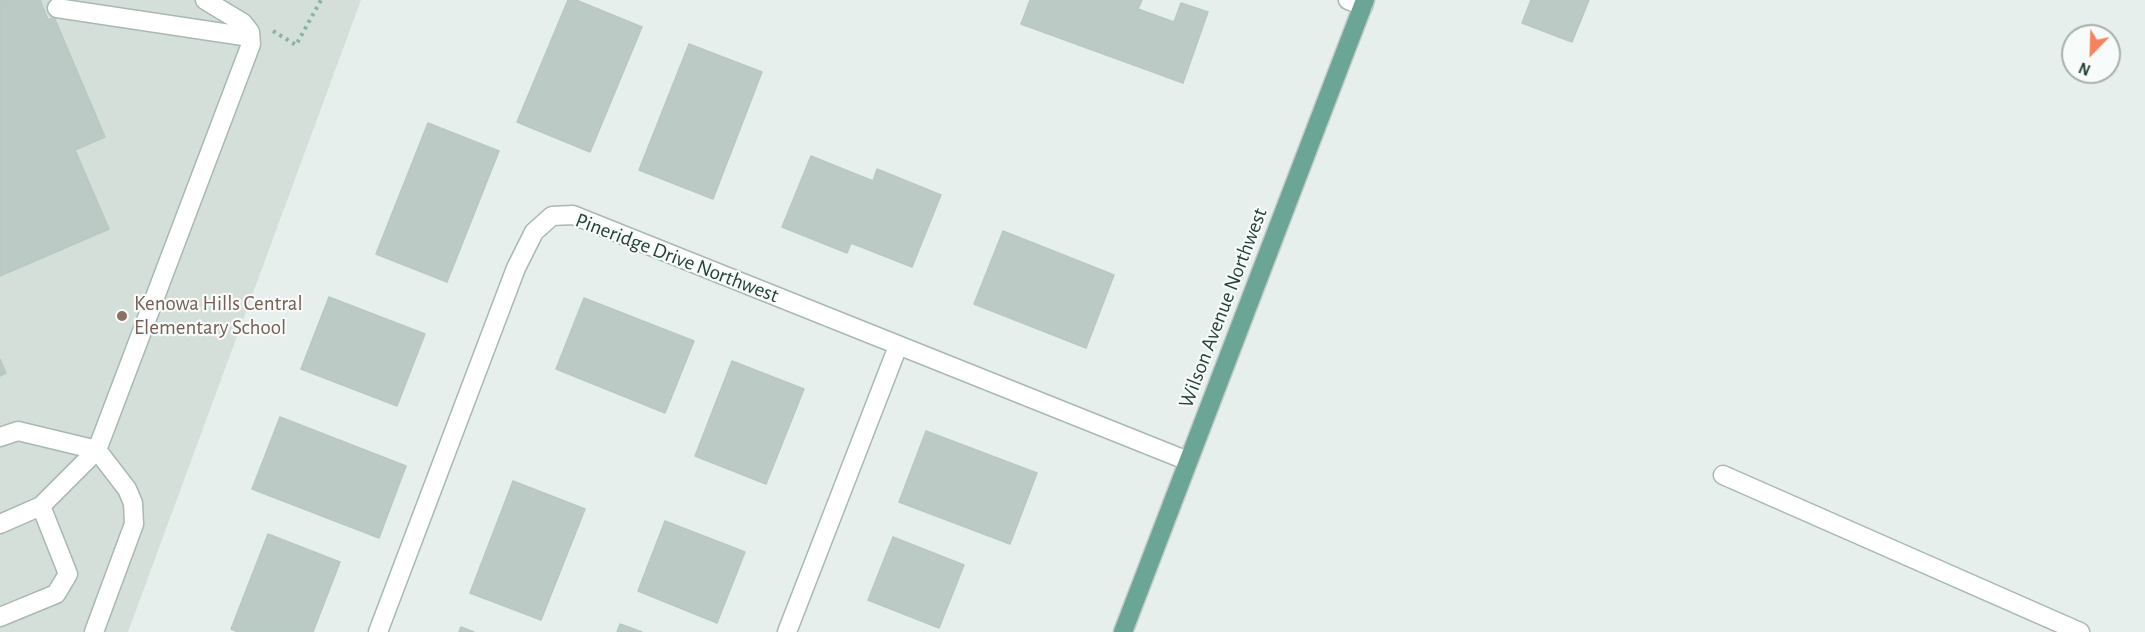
<!DOCTYPE html>
<html>
<head>
<meta charset="utf-8">
<style>
	body { margin:0 }
	#map { position:relative; width:2145px; height:632px; overflow:hidden; background:#e6efeb; font-family:"Alegreya Sans",sans-serif }
	canvas { display:block }
	.north { position:absolute; left:2061px; top:24px; width:60px; height:60px; box-sizing:border-box; background:#f7fbf9; border:2px solid #a3b1ad; border-radius:50%; rotate:203deg; font-size:16px; font-weight:700; line-height:24px; text-align:center; color:#24423a }
	.north::after { content:''; display:block; margin:auto; width:21px; height:27px; background:#f4845f; clip-path:polygon(50% 0,100% 100%,50% 72%,0 100%) }
</style>
</head>
<body>
<div id="map">
<canvas width="2145" height="632"></canvas>
<div class="north">N</div>
</div>
<script>
const c = document.querySelector('canvas').getContext('2d');
c.lineJoin = 'round';
function fillPath(path, color) {
  c.fillStyle = color;
  c.fill(path, 'evenodd');
}
function poly(rows) {
  const path = new Path2D();
  for (const r of rows) {
    path.moveTo(r[0], r[1]);
    for (let i = 2; i < r.length; i += 2) path.lineTo(r[i], r[i + 1]);
  }
  return path;
}
function trace(path, color, width, dash) {
  c.strokeStyle = color;
  c.lineWidth = width;
  c.lineCap = dash ? 'butt' : 'round';
  c.setLineDash(dash || []);
  c.stroke(path);
}
function drawText(font, color, halo, rows, align = 'center') {
  c.font = font + ' "Alegreya Sans",sans-serif';
  c.lineWidth = 4.5;
  c.setLineDash([]);
  c.textBaseline = 'middle';
  c.strokeStyle = halo;
  c.fillStyle = color;
  for (const [text, x, y, turn = 0] of rows) {
    c.save();
    c.translate(x, y);
    c.rotate((+turn || 0) * Math.PI / 180);
    c.textAlign = isNaN(turn) ? turn : align;
    if (halo) c.strokeText(text, 0, 0);
    c.fillText(text, 0, 0);
    c.restore();
  }
}
fillPath(poly([
	[0,0,361,0,128,632,0,632]
]), '#d4dfda');
const building = poly([
	[0,0,40,0,48,20,54,17,105,137,75,150,109,229,0,276,0,0],
	[568,0,576,0,642,27,590,152,517,122,568,0],
	[1030,0,1142,0,1138,9,1174,22,1181,3,1208,12,1183,83,1021,24,1030,0],
	[1531,0,1589,0,1572,42,1522,23,1531,0],
	[689,44,762,72,713,199,639,170,689,44],
	[428,123,499,151,447,282,376,254,428,123],
	[811,156,873,181,877,169,941,195,912,267,851,243,847,253,782,227,811,156],
	[1003,231,1114,275,1086,348,974,304,1003,231],
	[329,297,425,334,397,406,301,369,329,297],
	[584,298,694,341,665,413,556,369,584,298],
	[0,359,6,373,0,376,0,359],
	[732,361,804,389,766,484,695,456,732,361],
	[280,417,406,466,379,538,252,489,280,417],
	[926,431,1037,473,1010,544,899,502,926,431],
	[513,481,585,509,541,620,470,593,513,481],
	[665,521,745,552,717,623,638,591,665,521],
	[268,534,340,562,313,632,238,632,231,629,268,534],
	[893,537,964,565,939,628,868,600,893,537],
	[620,624,642,632,617,632,620,624],
	[461,627,474,632,459,632,461,627]
]);
fillPath(building, '#bbcac4');
trace(building, '#b8c9c2', 1.5);
const minor = poly([
	[1348,0,1363,6],
	[57,8,250,37],
	[0,437,18,431,97,450,127,489,133,503,134,524,94,632],
	[1723,475,2080,632],
	[0,524,41,506],
	[0,617,56,594,68,574,41,506,97,450,251,44,250,32,243,23,205,0],
	[378,632,516,268,534,232,552,216,573,215,1188,461],
	[787,632,898,346]
]);
const major = poly([
	[1123,632,1365,0]
]);
trace(minor, '#a8b8b2', 21);
trace(major, '#c2cac8', 21);
trace(poly([
	[273,31,296,45,321,0]
]), '#86b3a5', 4, [3, 4.5]);
trace(minor, '#fff', 18);
trace(major, '#6aa596', 18);
for (const [x, y, r, color] of [
	[122,316,6,"#8d6e63"]
]) {
  const dot = new Path2D();
  dot.arc(x, y, r, 0, 2 * Math.PI);
  c.fillStyle = color;
  c.fill(dot);
  trace(dot, '#f7fbf9', 2);
}
drawText('21px', '#24423a', '#f7fbf9', [
	["Pineridge Drive Northwest",677,258,21],
	["Wilson Avenue Northwest",1223,308,-69]
]);
drawText('21px', '#785e54', '#f7fbf9', [
	["Kenowa Hills Central",134,304],
	["Elementary School",134,328]
], 'left');
</script>
</body>
</html>
